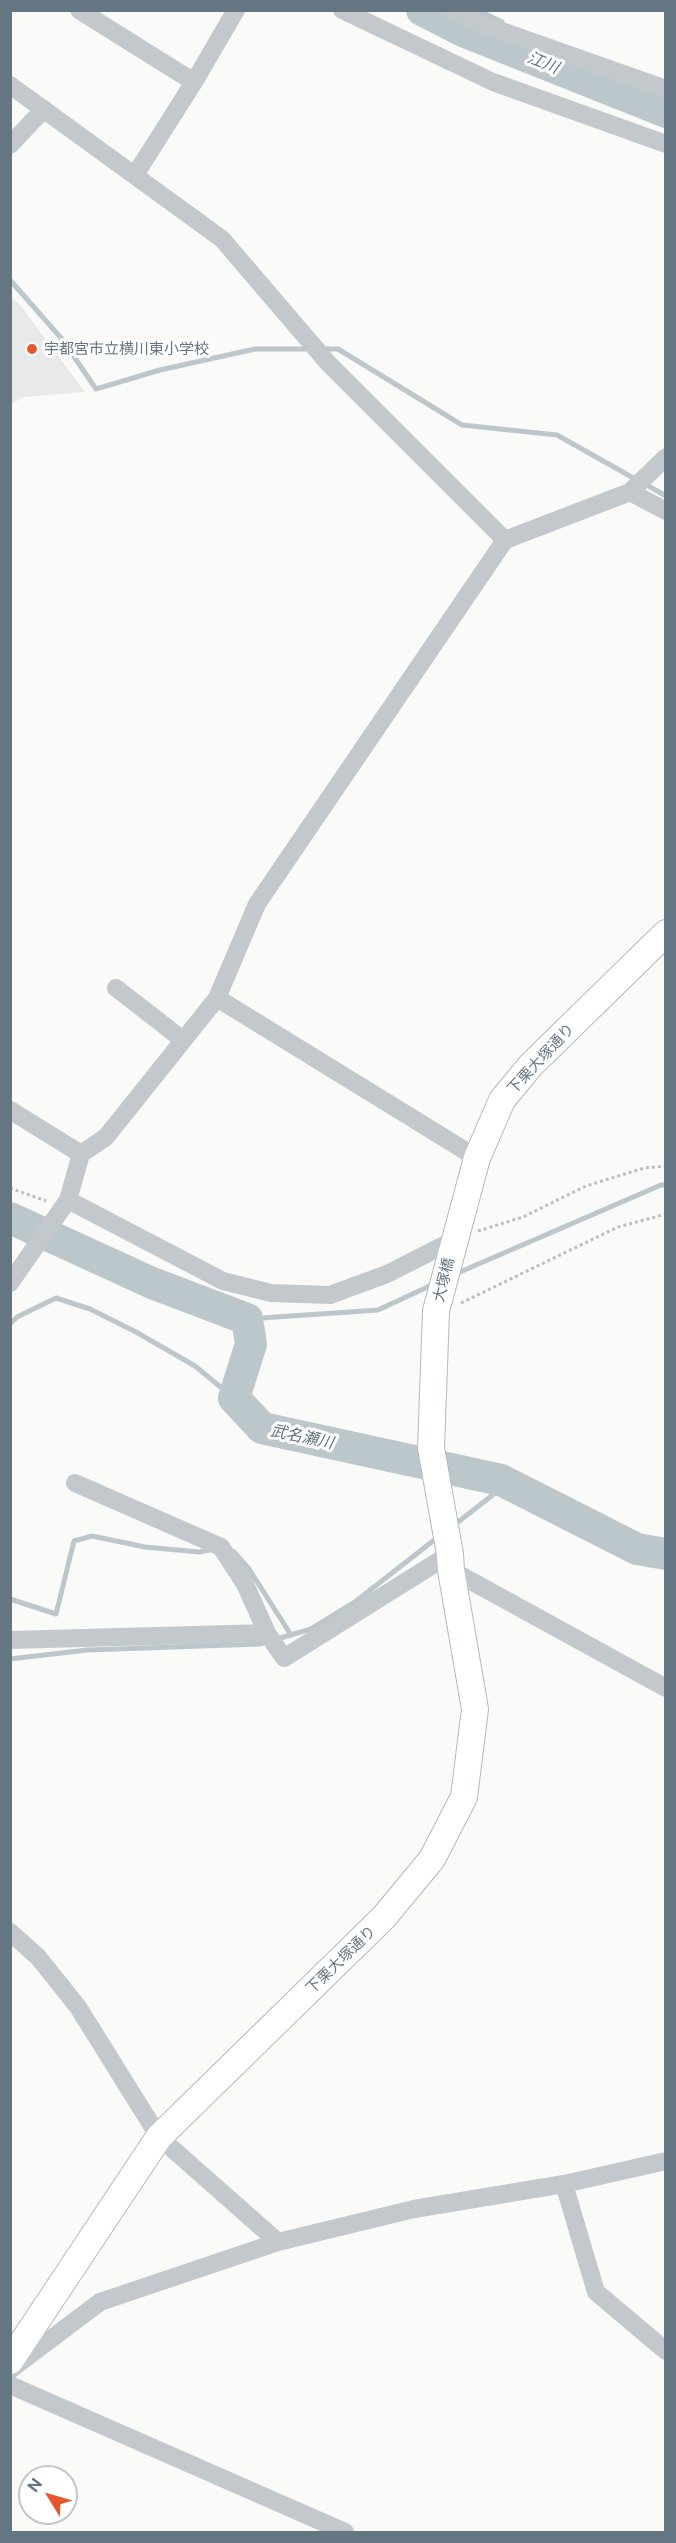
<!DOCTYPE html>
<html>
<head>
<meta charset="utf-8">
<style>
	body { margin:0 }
	#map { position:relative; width:676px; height:2543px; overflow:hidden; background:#fafaf8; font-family:"Public Sans",sans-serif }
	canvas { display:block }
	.frame { position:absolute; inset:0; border:12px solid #657683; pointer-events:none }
	.north { position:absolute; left:18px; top:2465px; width:60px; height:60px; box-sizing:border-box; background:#fff; border:2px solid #c1c8cd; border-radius:50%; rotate:307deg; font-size:16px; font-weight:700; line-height:24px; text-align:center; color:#657683 }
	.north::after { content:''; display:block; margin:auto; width:21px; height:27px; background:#e4572e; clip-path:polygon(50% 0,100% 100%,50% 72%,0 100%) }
</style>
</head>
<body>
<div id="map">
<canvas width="676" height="2543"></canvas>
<div class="frame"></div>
<div class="north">N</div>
</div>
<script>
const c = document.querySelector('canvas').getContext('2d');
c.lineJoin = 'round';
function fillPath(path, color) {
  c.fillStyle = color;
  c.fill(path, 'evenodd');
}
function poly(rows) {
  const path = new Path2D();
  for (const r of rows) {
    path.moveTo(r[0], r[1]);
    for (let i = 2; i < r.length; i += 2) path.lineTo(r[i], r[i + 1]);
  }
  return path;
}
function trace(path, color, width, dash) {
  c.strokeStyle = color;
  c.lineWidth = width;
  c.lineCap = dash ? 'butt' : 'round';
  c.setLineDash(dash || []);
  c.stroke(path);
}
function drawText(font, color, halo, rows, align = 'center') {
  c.font = font + ' "Public Sans","Noto Sans JP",sans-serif';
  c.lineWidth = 6;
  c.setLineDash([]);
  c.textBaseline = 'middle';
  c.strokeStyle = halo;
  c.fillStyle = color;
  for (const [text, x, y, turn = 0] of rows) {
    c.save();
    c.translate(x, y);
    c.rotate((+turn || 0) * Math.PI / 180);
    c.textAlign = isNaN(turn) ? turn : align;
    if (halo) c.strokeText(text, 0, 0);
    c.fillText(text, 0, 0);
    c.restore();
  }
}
fillPath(poly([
	[11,296,21,306,85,392,24,397,11,404]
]), '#e8e9e9');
trace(poly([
	[477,10,502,22],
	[10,280,62,339,96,389,160,370,255,349,310,349],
	[322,349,338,349,462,425,557,435,637,480],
	[645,484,666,496],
	[453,1275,661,1185,666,1185],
	[247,1319,378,1310,434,1284],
	[10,1324,17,1317,56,1298,90,1309,136,1332,195,1366,234,1398],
	[453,1526,508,1483],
	[234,1552,249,1569,291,1635],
	[10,1599,56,1614,74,1541,92,1536,145,1547,199,1552,214,1549],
	[10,1659,87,1650,260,1644,311,1629,355,1602,438,1537]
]), '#bbc7cb', 5);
trace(poly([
	[422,10,465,32,666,112],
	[10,1218,152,1283,247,1319,251,1344,234,1398,262,1428,501,1480,637,1549,666,1554]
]), '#bbc7cb', 32);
const secondary = poly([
	[10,2361,159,2137,384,1917,432,1859,464,1797,475,1709,451,1570,450,1554,431,1448,436,1311,477,1158,502,1100,531,1065,666,933]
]);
trace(secondary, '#b3babf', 28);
trace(poly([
	[10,1188,46,1201],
	[478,1231,523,1217,586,1186,644,1168,666,1166],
	[461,1303,618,1227,666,1214]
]), '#bbbfc2', 3, [3, 3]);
trace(poly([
	[79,10,194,82,135,175],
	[342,10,493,82,666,144],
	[452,10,476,22,666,89],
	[194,82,236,10],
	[10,85,222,239,328,363,505,540,630,492,666,511],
	[10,145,44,109],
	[630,492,666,457],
	[116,988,183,1040],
	[217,998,477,1158],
	[10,1110,81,1154,68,1200,10,1283],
	[81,1154,106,1137,217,998,257,904,505,540],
	[68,1200,223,1281,271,1293,330,1295,387,1274,454,1240],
	[75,1483,221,1547,245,1584,267,1633],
	[451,1570,666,1688],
	[10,1640,267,1633,284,1658,450,1554],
	[10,1932,38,1957,78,2007,159,2137,278,2242],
	[564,2184,596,2292,666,2351],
	[10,2370,100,2302,278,2242,414,2209,564,2184,666,2161],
	[10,2385,345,2532]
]), '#c3c8cc', 18);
trace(secondary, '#fff', 26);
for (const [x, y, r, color] of [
	[32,349,6,"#e4572e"]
]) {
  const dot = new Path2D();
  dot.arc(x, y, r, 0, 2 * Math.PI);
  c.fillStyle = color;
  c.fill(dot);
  trace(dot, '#fff', 2);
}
drawText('15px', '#657683', '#fff', [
	["宇都宮市立横川東小学校",44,349]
], 'left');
drawText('15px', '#657683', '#fff', [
	["下栗大塚通り",541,1059,-47],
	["大塚橋",444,1280,-76],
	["下栗大塚通り",341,1960,-44]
]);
drawText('italic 16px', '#60757c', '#fff', [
	["江川",543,63,22],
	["武名瀬川",302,1437,12]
]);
</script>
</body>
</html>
